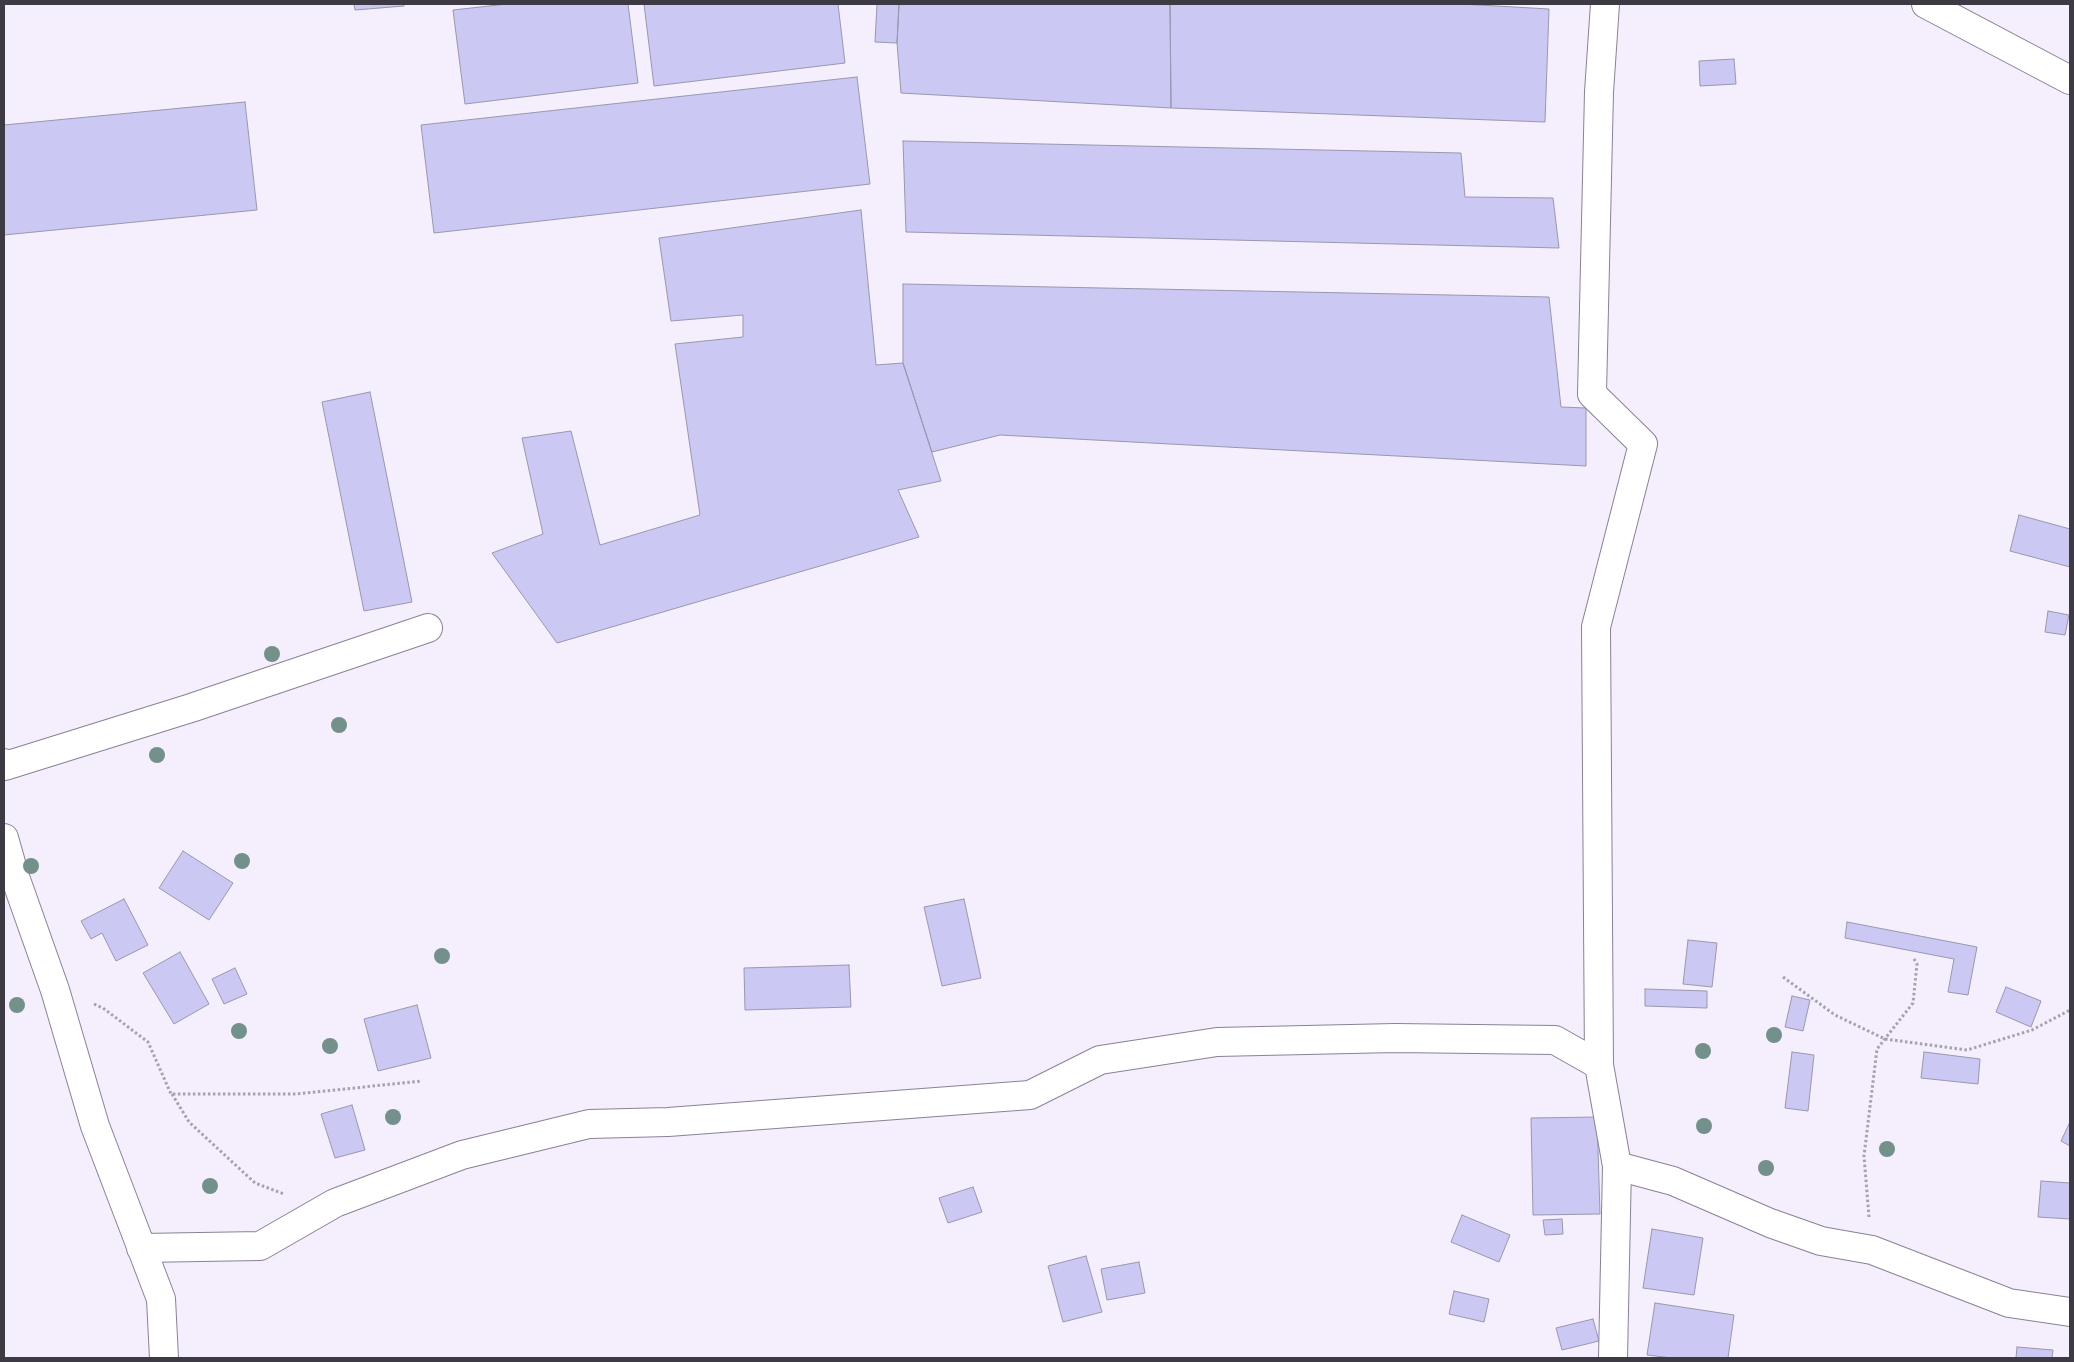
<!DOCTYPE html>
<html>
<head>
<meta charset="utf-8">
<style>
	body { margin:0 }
	#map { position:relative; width:2074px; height:1362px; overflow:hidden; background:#f4eefd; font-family:Bitter,serif }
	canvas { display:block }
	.frame { position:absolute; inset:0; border:5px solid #3e3a44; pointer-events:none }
</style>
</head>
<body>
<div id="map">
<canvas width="2074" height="1362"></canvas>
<div class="frame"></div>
</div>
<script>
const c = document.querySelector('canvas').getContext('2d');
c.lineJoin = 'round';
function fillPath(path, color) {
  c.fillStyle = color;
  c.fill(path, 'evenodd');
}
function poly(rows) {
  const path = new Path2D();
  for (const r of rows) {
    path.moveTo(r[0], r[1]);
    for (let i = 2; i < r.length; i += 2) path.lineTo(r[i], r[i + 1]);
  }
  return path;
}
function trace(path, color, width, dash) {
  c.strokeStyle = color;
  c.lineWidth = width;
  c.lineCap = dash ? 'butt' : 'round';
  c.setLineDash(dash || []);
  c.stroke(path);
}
const building = poly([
	[354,4,404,4,404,6,355,10,354,4],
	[507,4,628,4,638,83,465,104,453,10,507,4],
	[644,4,838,4,845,63,654,86,644,4],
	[877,4,899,4,897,43,875,42,877,4],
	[899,4,1170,4,1171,108,901,93,897,43,899,4],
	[1170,4,1461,4,1549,9,1545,122,1171,108,1170,4],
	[1734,59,1736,84,1700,86,1699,61,1734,59],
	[857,77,870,184,434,233,421,125,857,77],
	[245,102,257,210,4,235,4,125,245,102],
	[903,141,1461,153,1465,197,1553,198,1559,248,906,232,903,141],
	[861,210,876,365,903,363,941,481,898,490,919,537,557,643,492,553,543,534,522,438,571,431,600,545,700,515,675,344,743,337,743,315,671,321,659,238,861,210],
	[903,284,1549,297,1561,407,1586,408,1586,466,1000,435,932,452,903,363,903,284],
	[370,392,412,602,364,611,322,402,370,392],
	[2019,515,2070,529,2070,567,2010,551,2019,515],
	[2048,611,2069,615,2065,635,2045,632,2048,611],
	[183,851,233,883,209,920,159,888,183,851],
	[124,899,148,945,116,961,102,933,91,939,81,921,124,899],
	[964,899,981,978,942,986,924,907,964,899],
	[1847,922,1977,947,1968,995,1948,992,1954,959,1845,938,1847,922],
	[1688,940,1717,943,1712,987,1683,984,1688,940],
	[180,952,209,1004,174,1024,143,973,180,952],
	[849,965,851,1007,745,1010,744,968,849,965],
	[235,968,247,994,224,1004,212,979,235,968],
	[2006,987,2041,1001,2031,1027,1996,1012,2006,987],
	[1645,989,1707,991,1707,1008,1645,1006,1645,989],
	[1792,996,1810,1000,1803,1031,1785,1027,1792,996],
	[417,1005,431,1058,378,1071,364,1019,417,1005],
	[1792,1052,1814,1055,1808,1111,1785,1108,1792,1052],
	[1924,1052,1980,1059,1978,1084,1921,1078,1924,1052],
	[352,1105,365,1150,335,1158,321,1114,352,1105],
	[1597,1117,1600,1214,1533,1215,1531,1118,1597,1117],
	[2070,1122,2070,1146,2061,1141,2070,1122],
	[2041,1181,2070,1183,2070,1219,2038,1217,2041,1181],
	[973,1187,982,1212,948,1223,939,1198,973,1187],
	[1462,1215,1510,1235,1499,1262,1451,1242,1462,1215],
	[1562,1219,1563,1234,1545,1235,1543,1220,1562,1219],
	[1652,1229,1703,1238,1694,1295,1643,1288,1652,1229],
	[1086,1256,1102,1312,1063,1322,1048,1266,1086,1256],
	[1139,1262,1145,1293,1107,1300,1101,1269,1139,1262],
	[1454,1291,1489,1299,1484,1322,1449,1314,1454,1291],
	[1655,1303,1734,1315,1728,1358,1672,1358,1647,1355,1655,1303],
	[1593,1319,1599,1341,1562,1350,1556,1328,1593,1319],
	[2017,1347,2053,1350,2052,1358,2016,1358,2017,1347]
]);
fillPath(building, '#cbc8f4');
trace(building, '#9997ae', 1);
const minor = poly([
	[1605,4,1599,92,1592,394,1643,444,1596,627,1599,1065,1617,1166,1613,1358],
	[4,763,5,766,191,708,428,628],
	[4,838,15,877,55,990,95,1126,161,1299,164,1358],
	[1617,1166,1673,1181,1770,1223,1821,1241,1872,1250,2009,1303,2070,1312],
	[141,1248,260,1246,335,1203,462,1155,589,1124,668,1122,1030,1095,1100,1060,1217,1042,1395,1038,1555,1040,1599,1065]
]);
const major = poly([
	[1926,4,2070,80]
]);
trace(minor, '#8a8197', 30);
trace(major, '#8a8197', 30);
trace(poly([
	[1783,977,1835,1015,1885,1039,1967,1050,2032,1030,2070,1010],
	[94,1004,103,1008,148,1042,171,1094,296,1094,422,1081],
	[172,1094,189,1122,255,1183,284,1194],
	[1869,1217,1864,1156,1877,1049,1913,1003,1917,964,1914,959]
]), '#a6a1ae', 3, [2.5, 2.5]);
trace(minor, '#fff', 28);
trace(major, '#fff', 28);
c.fillStyle = '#73908a';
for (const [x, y] of [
	[272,654],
	[339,725],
	[157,755],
	[242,861],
	[31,866],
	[442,956],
	[17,1005],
	[239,1031],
	[1774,1035],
	[330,1046],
	[1703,1051],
	[393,1117],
	[1704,1126],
	[1887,1149],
	[1766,1168],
	[210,1186]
]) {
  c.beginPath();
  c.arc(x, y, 8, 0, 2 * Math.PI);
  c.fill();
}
</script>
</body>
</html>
